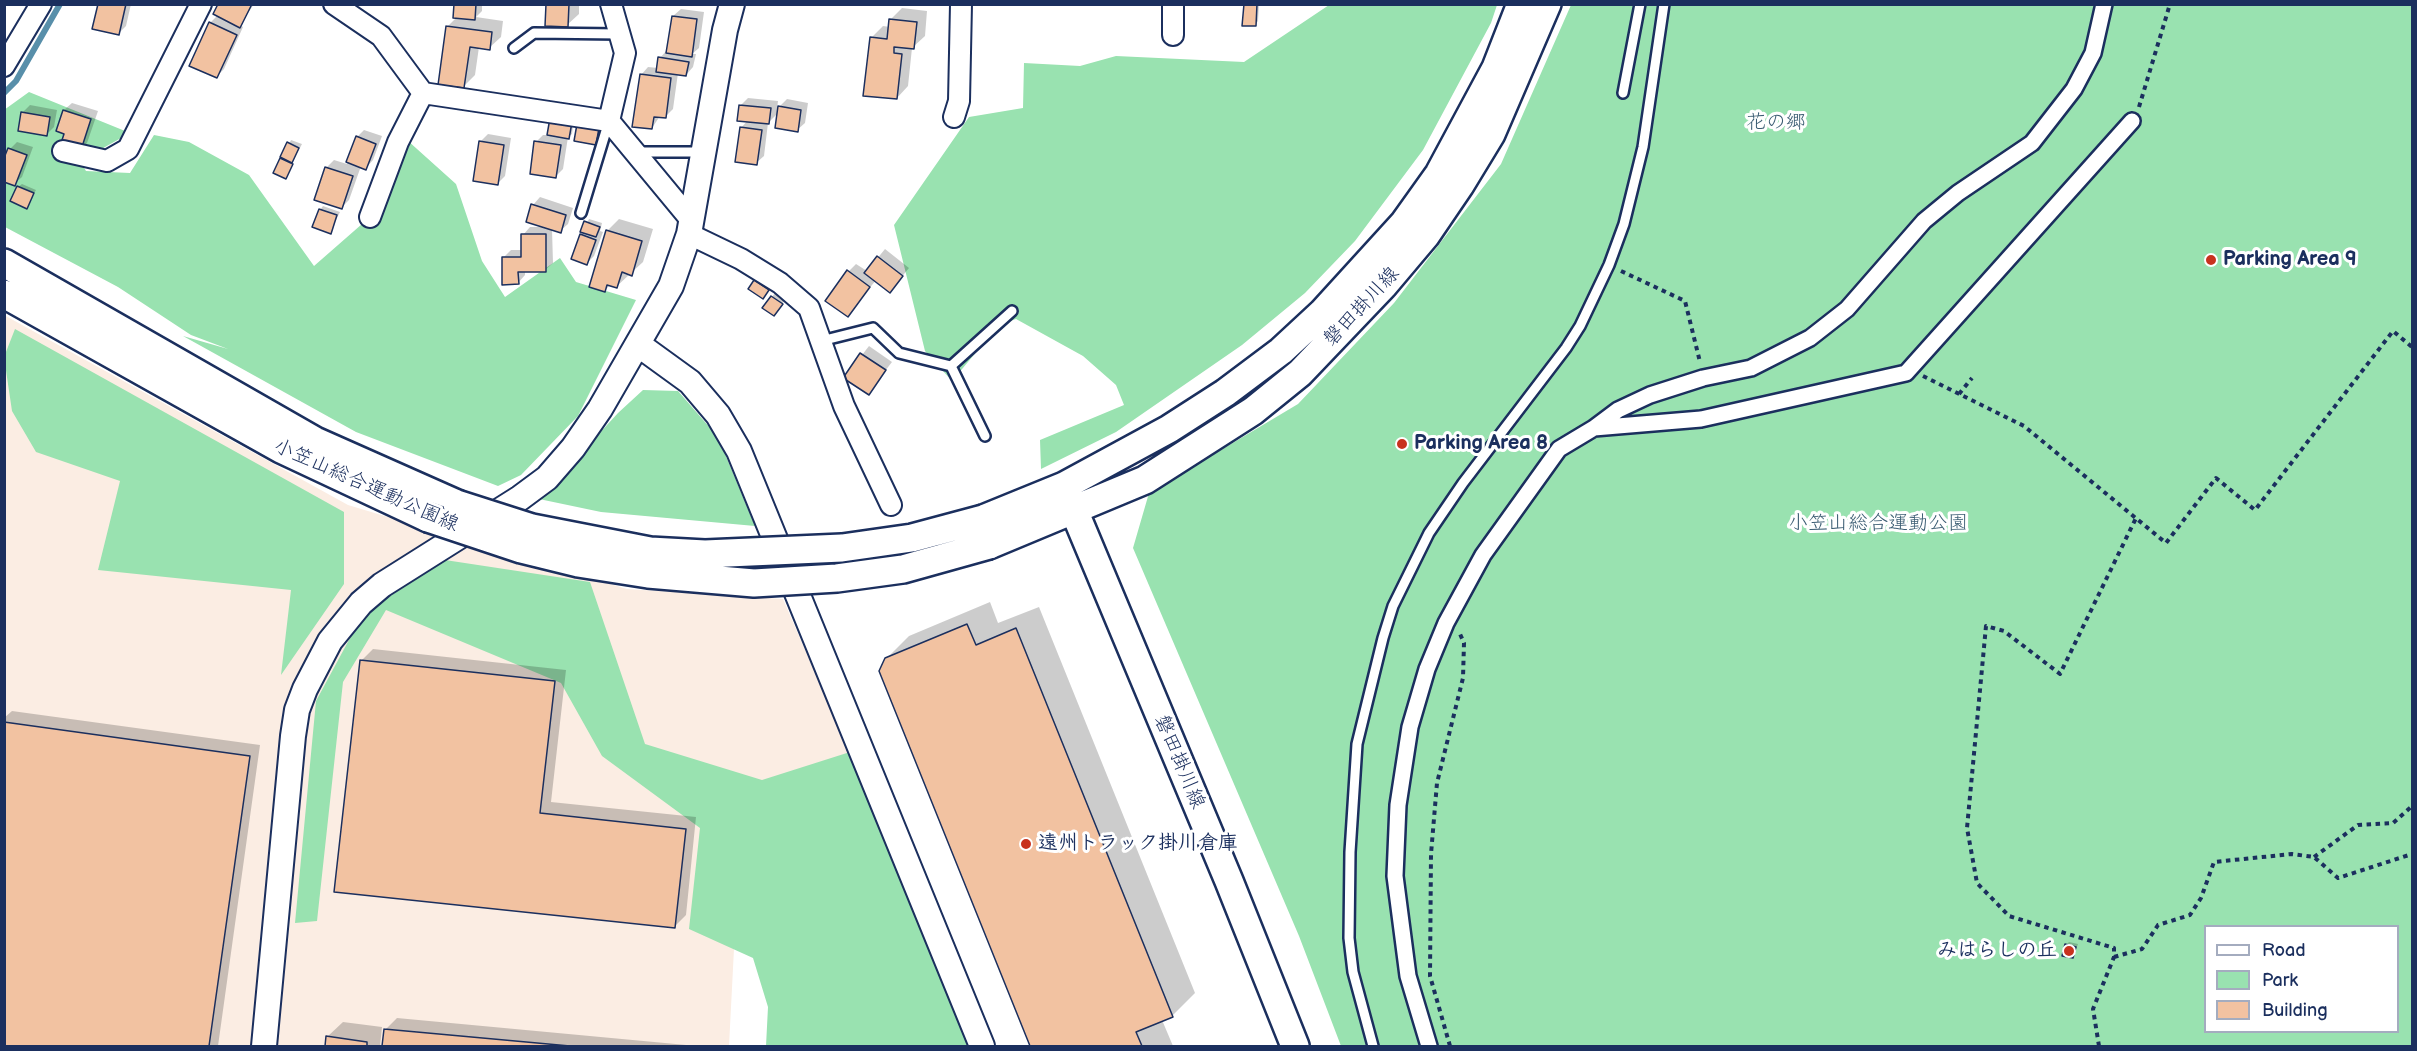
<!DOCTYPE html>
<html>
<head>
<meta charset="utf-8">
<style>
	body { margin:0 }
	#map { position:relative; width:2417px; height:1051px; overflow:hidden; background:#fff; font-family:"Balsamiq Sans",sans-serif }
	canvas { display:block }
	.frame { position:absolute; inset:0; border:6px solid #1b2f5e; pointer-events:none }
	.legend { position:absolute; left:2204px; top:925px; width:195px; height:108px; box-sizing:border-box; background:#fff; border:2px solid #a4acbf; margin:0; padding:8px 10px; list-style:none; font-size:18px; color:#1b2f5e }
	.legend li { display:flex; align-items:center; gap:12px; height:30px }
	.legend b { width:30px; border:2px solid #a4acbf }
</style>
</head>
<body>
<div id="map">
<canvas width="2417" height="1051"></canvas>
<div class="frame"></div>
<ul class="legend">
<li><b style="height:8px;background:#fff"></b>Road</li>
<li><b style="height:16px;background:#99e2b0"></b>Park</li>
<li><b style="height:16px;background:#f2c2a1"></b>Building</li>
</ul>
</div>
<script>
const c = document.querySelector('canvas').getContext('2d');
c.lineJoin = 'round';
function fillPath(path, color) {
  c.fillStyle = color;
  c.fill(path, 'evenodd');
}
function poly(rows) {
  const path = new Path2D();
  for (const r of rows) {
    path.moveTo(r[0], r[1]);
    for (let i = 2; i < r.length; i += 2) path.lineTo(r[i], r[i + 1]);
  }
  return path;
}
function trace(path, color, width, dash) {
  c.strokeStyle = color;
  c.lineWidth = width;
  c.lineCap = dash ? 'butt' : 'round';
  c.setLineDash(dash || []);
  c.stroke(path);
}
function drawText(font, color, halo, rows, align = 'center') {
  c.font = font + ' "Balsamiq Sans","Klee One",sans-serif';
  c.lineWidth = 6;
  c.setLineDash([]);
  c.textBaseline = 'middle';
  c.strokeStyle = halo;
  c.fillStyle = color;
  for (const [text, x, y, turn = 0] of rows) {
    c.save();
    c.translate(x, y);
    c.rotate((+turn || 0) * Math.PI / 180);
    c.textAlign = isNaN(turn) ? turn : align;
    if (halo) c.strokeText(text, 0, 0);
    c.fillText(text, 0, 0);
    c.restore();
  }
}
fillPath(poly([
	[4,315,348,505,627,589,783,599,865,788,693,929,734,949,729,1046,5,1046]
]), '#fbede3');
fillPath(poly([
	[1329,5,1497,5,1491,23,1423,150,1355,241,1305,293,1242,345,1116,432,1041,469,1040,440,1124,405,1116,385,1083,356,1016,319,999,325,952,381,925,351,894,225,969,117,1023,108,1024,63,1080,66,1116,56,1244,62],
	[1571,5,2412,5,2412,1046,1341,1046,1299,936,1133,548,1149,493,1298,404,1394,303,1501,164],
	[2206,926,2398,926,2398,1032,2206,1032],
	[29,92,130,133,80,161,86,171,130,173,154,135,189,142,249,175,314,266,370,217,407,140,456,184,482,261,505,297,560,258,576,282,636,300,578,416,521,475,498,486,356,432,183,336,228,349,191,335,118,287,5,227,4,110],
	[15,329,344,512,344,584,281,675,291,590,98,570,120,481,36,452,12,411,4,357],
	[643,390,678,391,718,437,755,526,601,512,539,499,618,413],
	[445,560,590,582,645,744,762,780,850,752,973,1046,766,1046,768,1007,753,958,689,929,700,828,602,756,561,683,386,610,343,682,317,921,295,923,316,701,363,614]
]), '#99e2b0');
fillPath(poly([
	[99,4,131,4,126,26,118,34],
	[220,4,254,4,240,25,243,27,224,69,217,76,210,23,218,15],
	[456,4,482,4,482,11,476,17,503,21,501,37,489,48,479,47,475,75,464,86,448,26,457,17],
	[547,4,579,4,579,14,567,25],
	[1246,4,1259,4,1258,21,1255,25],
	[902,8,927,11,925,36,912,48,908,86,897,98,871,38,883,26,890,27,890,20],
	[681,9,704,12,699,48,692,54,696,54,693,67,686,75,678,73,673,109,665,117,660,116,652,128,641,75,648,67,658,68,660,58,667,50,673,16],
	[748,98,778,101,777,109,787,99,808,103,805,123,797,130,778,113,768,123,764,156,756,163,741,128,748,120,740,106],
	[72,103,98,111,87,143,80,151,66,133,64,110],
	[30,105,57,110,54,127,46,135,23,112],
	[551,118,574,119,572,134,568,137,563,169,556,176,536,142,543,135,548,135],
	[581,121,601,125,598,140,595,143],
	[364,130,382,136,373,160,366,168,361,166,349,200,342,207,316,199,327,167,334,160,347,164,357,137],
	[488,134,511,138,505,176,498,183,480,142],
	[291,140,302,144,285,177,275,173],
	[17,142,33,147,22,177,14,184,10,149],
	[22,184,36,190,26,207,18,187],
	[540,197,573,208,568,224,560,231,552,229,553,263,545,270,525,270,525,275,518,283,503,258,511,250,523,250,523,235,530,227,546,227,533,205],
	[323,206,340,212,330,232,320,210],
	[589,219,602,223,600,231,603,232,594,256,587,263,581,235],
	[619,219,653,229,643,262,617,286,611,284,605,290,607,231],
	[885,249,909,268,890,291,876,280,848,315,849,271,856,264,867,271],
	[758,277,771,286,766,294,750,288],
	[775,293,785,300,777,311,764,307],
	[869,346,892,362,868,393,845,377],
	[990,602,998,623,1039,607,1195,993,1172,1016,1162,1020,1173,1046,1032,1046,881,671,886,659,909,636],
	[373,649,566,670,551,802,696,817,686,915,674,927,335,890,361,661],
	[12,711,260,745,218,1046,4,1046,4,718],
	[2069,942,2078,944,2073,957,2066,945],
	[397,1018,697,1046,383,1046,385,1030],
	[343,1022,382,1027,380,1046,326,1046,327,1037]
]), '#0003');
trace(poly([
	[4,93,16,81,60,4]
]), '#588faa', 6);
const building = poly([
	[98,4,126,4,119,35,92,29,98,4],
	[218,4,252,4,240,28,213,14,218,4],
	[454,4,476,4,475,20,453,18,454,4],
	[546,4,569,4,568,27,545,26,546,4],
	[1244,4,1257,4,1256,26,1242,26,1244,4],
	[672,16,697,19,692,57,666,53,672,16],
	[889,19,917,22,914,49,894,47,894,53,902,54,897,99,863,96,870,37,887,39,889,19],
	[209,22,237,35,217,78,189,66,209,22],
	[446,26,492,32,490,50,470,47,464,88,438,85,446,26],
	[658,57,689,62,686,76,656,72,658,57],
	[640,74,671,78,666,118,654,117,652,129,632,127,640,74],
	[739,105,771,108,769,124,737,121,739,105],
	[778,106,801,110,798,132,775,128,778,106],
	[63,110,91,119,80,153,60,146,64,134,56,131,63,110],
	[21,112,50,117,47,136,18,131,21,112],
	[550,118,572,122,569,139,547,135,550,118],
	[577,124,599,128,596,145,574,141,577,124],
	[740,127,762,130,757,165,735,162,740,127],
	[356,136,376,144,366,170,346,162,356,136],
	[479,141,504,145,498,185,473,181,479,141],
	[534,141,561,145,556,178,530,174,534,141],
	[287,142,299,148,292,163,280,157,287,142],
	[8,148,27,155,15,186,4,182,4,158,8,148],
	[280,158,293,164,286,179,273,173,280,158],
	[325,167,353,176,342,209,314,200,325,167],
	[17,186,34,193,27,209,10,201,17,186],
	[531,204,566,215,561,233,526,222,531,204],
	[319,209,337,215,331,234,312,227,319,209],
	[584,221,600,227,596,237,580,232,584,221],
	[606,230,642,241,632,276,622,272,617,288,607,285,605,292,589,287,606,230],
	[521,234,546,234,546,272,518,272,519,284,502,285,502,257,521,257,521,234],
	[580,234,596,240,587,265,571,259,580,234],
	[877,256,903,276,890,293,864,273,877,256],
	[847,270,870,287,848,317,825,301,847,270],
	[754,280,769,290,763,299,748,289,754,280],
	[771,296,783,304,774,316,762,308,771,296],
	[860,353,886,370,869,395,843,378,860,353],
	[967,624,976,645,1016,628,1173,1017,1136,1032,1142,1046,1030,1046,879,671,885,658,967,624],
	[360,660,555,681,540,813,686,829,675,928,334,892,360,660],
	[4,722,250,756,209,1046,4,1046,4,722],
	[2065,944,2076,947,2073,958,2062,956,2065,944],
	[384,1029,570,1046,382,1046,384,1029],
	[326,1036,367,1042,367,1046,325,1046,326,1036]
]);
fillPath(building, '#f2c2a1');
trace(building, '#1b2f5e', 1.5);
const service = poly([
	[514,48,534,33,620,34],
	[1623,93,1640,4],
	[637,152,703,152],
	[581,213,609,121],
	[821,341,873,328,899,353,951,366,985,436],
	[951,366,1012,311],
	[1373,1046,1353,972,1349,938,1350,852,1357,744,1383,638,1393,606,1429,533,1463,483,1566,348,1580,326,1609,265,1624,224,1643,147,1664,4]
]);
const pedestrian = poly([
	[2104,4,2093,53,2074,89,2032,143,1958,193,1924,221,1847,309,1810,338,1751,368,1703,378,1650,395,1618,410,1594,428,1701,419,1906,373,2132,121],
	[1429,1046,1408,976,1395,876,1398,805,1410,727,1427,669,1446,623,1483,555,1559,449,1594,428]
]);
const minor = poly([
	[334,4,381,36,423,93,609,121],
	[611,4,625,53,609,121,691,220],
	[1173,4,1173,35],
	[4,66,41,4],
	[954,117,959,101,961,4],
	[63,151,107,161,128,149,201,4],
	[370,217,398,142,423,93],
	[689,234,741,259,780,283,809,308,844,406,891,505]
]);
const tertiary = poly([
	[639,345,690,382,718,415,739,451,982,1046],
	[264,1046,293,736,297,710,305,689,330,641,361,603,382,585,520,498,547,478,573,448,600,409,671,286,689,234,725,30,732,4]
]);
const secondary = poly([
	[4,263,315,441,457,504],
	[4,294,281,449,428,518],
	[1068,496,1229,881,1295,1046],
	[983,519,1064,486,1169,429,1225,393,1281,351,1322,313,1404,223,1439,174,1496,68,1521,4],
	[989,545,1145,480,1253,411,1300,373,1383,286,1426,235,1460,185,1491,134,1547,4]
]);
trace(service, '#1b2f5e', 14);
trace(pedestrian, '#1b2f5e', 20);
trace(minor, '#1b2f5e', 24);
trace(tertiary, '#1b2f5e', 28);
trace(secondary, '#1b2f5e', 32);
trace(poly([
	[2139,107,2170,4],
	[1621,271,1685,301,1700,362],
	[1923,376,2024,426,2166,543,2216,478,2255,510,2393,331,2412,347],
	[1959,394,1972,378],
	[2314,857,2358,825,2393,823,2412,806],
	[2114,957,2142,949,2158,925,2190,915,2201,898,2214,862,2292,854,2314,857,2338,878,2412,854],
	[1450,1046,1430,976,1431,854,1437,783,1463,678,1464,643,1460,634],
	[2099,1046,2093,1009,2114,957,2114,948,2009,916,1977,883,1967,828,1986,626,2004,631,2060,674,2136,518]
]), '#1b2f5e', 4, [4.5, 4.5]);
trace(service, '#fff', 9);
trace(pedestrian, '#fff', 15);
trace(minor, '#fff', 20);
trace(tertiary, '#fff', 24);
trace(secondary, '#fff', 27);
const secondaryBridge = poly([
	[457,504,532,528,650,551,705,554,842,548,912,538,983,519],
	[428,518,521,549,578,563,648,574,754,583,837,578,903,569,989,545]
]);
trace(secondaryBridge, '#1b2f5e', 32, []);
trace(secondaryBridge, '#fff', 27);
for (const [x, y, r, color] of [
	[2211,260,6,"#c8321e"],
	[1402,444,6,"#c8321e"],
	[1026,844,6,"#c8321e"],
	[2069,951,6,"#c8321e"]
]) {
  const dot = new Path2D();
  dot.arc(x, y, r, 0, 2 * Math.PI);
  c.fillStyle = color;
  c.fill(dot);
  trace(dot, '#fff', 2);
}
drawText('20px', '#3a5c72', '#fff', [
	["花の郷",1776,123],
	["小笠山総合運動公園",1878,524]
]);
drawText('bold 20px', '#1b2f5e', '#fff', [
	["Parking Area 9",2223,260],
	["Parking Area 8",1414,444],
	["遠州トラック掛川倉庫",1038,844],
	["みはらしの丘",2057,951,"right"]
], 'left');
drawText('20px', '#1b2f5e', '#fff', [
	["磐田掛川線",1362,307,-47],
	["小笠山総合運動公園線",366,486,24],
	["磐田掛川線",1179,762,67]
]);
</script>
</body>
</html>
